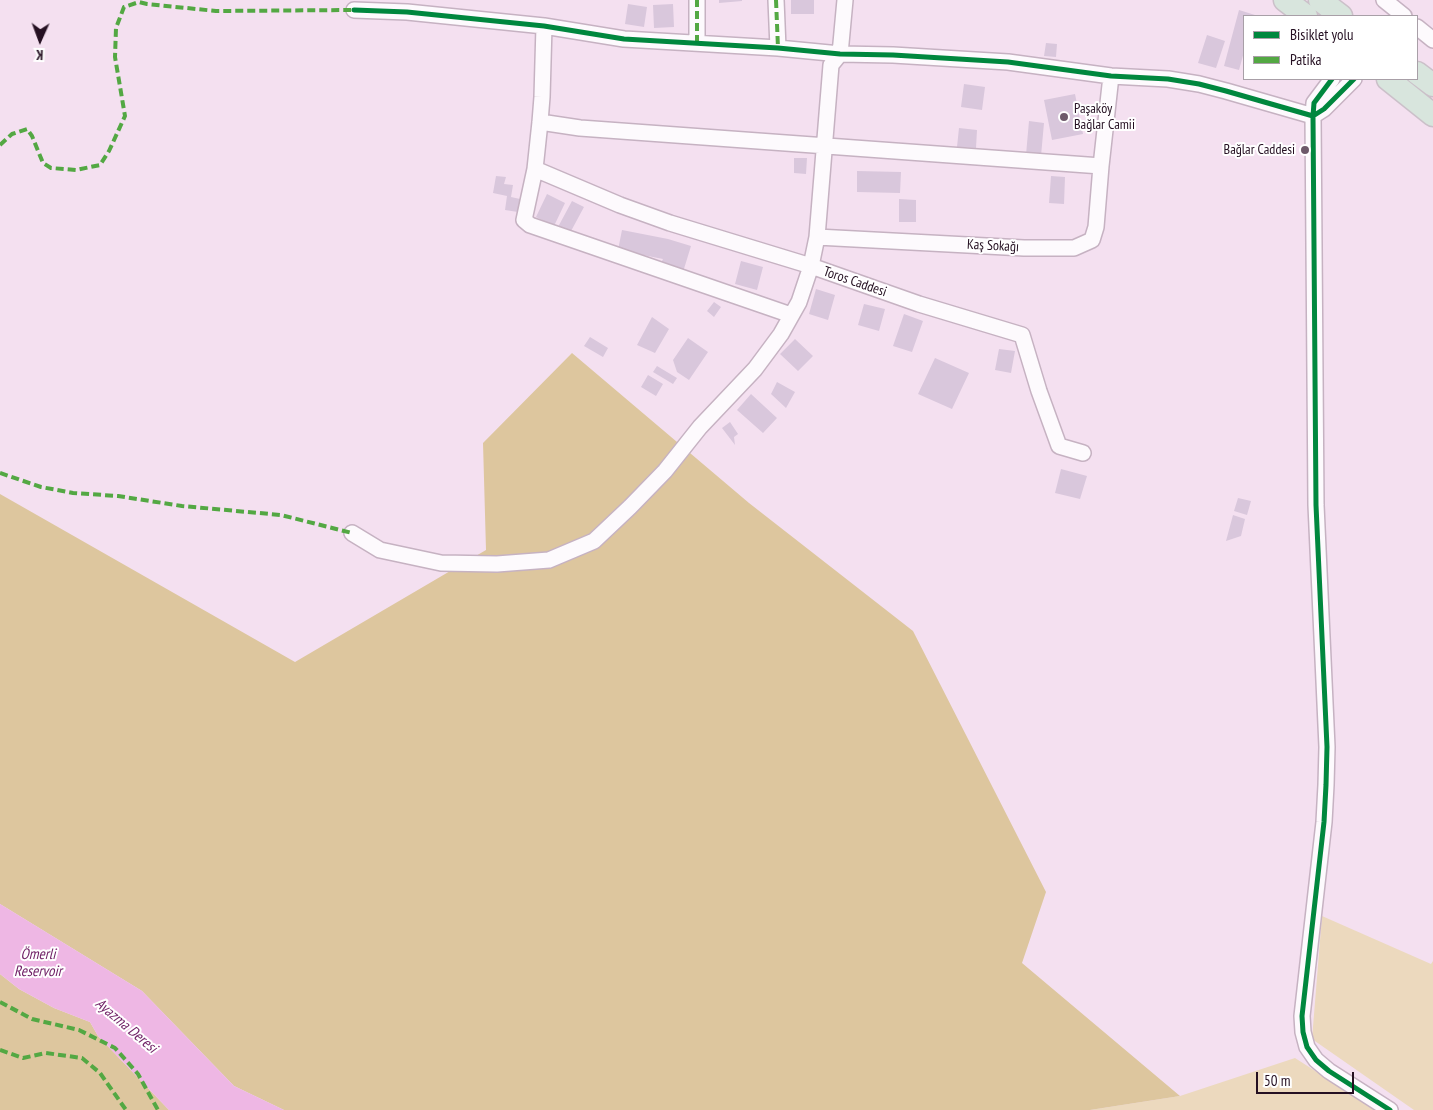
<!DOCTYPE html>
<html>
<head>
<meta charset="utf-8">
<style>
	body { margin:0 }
	#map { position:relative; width:1433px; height:1110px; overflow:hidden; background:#f4e0f0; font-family:"PT Sans Narrow",sans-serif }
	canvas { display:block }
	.legend { position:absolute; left:1243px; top:15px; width:175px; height:65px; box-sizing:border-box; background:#fff; border:1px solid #a89fa7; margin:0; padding:6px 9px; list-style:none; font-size:15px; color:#251022 }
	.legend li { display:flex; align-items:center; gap:10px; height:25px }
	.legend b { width:25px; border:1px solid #a89fa7 }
	.north { position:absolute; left:15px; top:15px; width:50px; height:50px; -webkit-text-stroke:4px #fff; paint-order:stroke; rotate:182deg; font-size:14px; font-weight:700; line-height:20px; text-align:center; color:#251022 }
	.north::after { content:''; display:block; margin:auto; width:18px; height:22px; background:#251022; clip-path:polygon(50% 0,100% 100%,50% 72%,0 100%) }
	.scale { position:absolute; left:1256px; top:1072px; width:98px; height:22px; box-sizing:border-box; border:2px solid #251022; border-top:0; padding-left:6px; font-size:15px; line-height:18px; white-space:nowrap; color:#251022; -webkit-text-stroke:4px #fff; paint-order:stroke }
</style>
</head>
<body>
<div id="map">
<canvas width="1433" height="1110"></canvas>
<ul class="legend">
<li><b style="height:6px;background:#00873e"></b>Bisiklet yolu</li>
<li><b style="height:6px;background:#53a843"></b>Patika</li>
</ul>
<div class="north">K</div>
<div class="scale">50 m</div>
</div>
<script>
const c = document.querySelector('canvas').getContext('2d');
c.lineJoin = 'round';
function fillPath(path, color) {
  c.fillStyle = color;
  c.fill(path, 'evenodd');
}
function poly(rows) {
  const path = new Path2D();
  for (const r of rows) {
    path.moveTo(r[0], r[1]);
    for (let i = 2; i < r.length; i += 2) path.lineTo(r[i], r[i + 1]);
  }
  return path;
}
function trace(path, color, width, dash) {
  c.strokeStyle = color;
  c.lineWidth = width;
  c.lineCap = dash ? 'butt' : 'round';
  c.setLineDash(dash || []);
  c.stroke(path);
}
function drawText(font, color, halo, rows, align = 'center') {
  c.font = font + ' "PT Sans Narrow",sans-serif';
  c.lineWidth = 4;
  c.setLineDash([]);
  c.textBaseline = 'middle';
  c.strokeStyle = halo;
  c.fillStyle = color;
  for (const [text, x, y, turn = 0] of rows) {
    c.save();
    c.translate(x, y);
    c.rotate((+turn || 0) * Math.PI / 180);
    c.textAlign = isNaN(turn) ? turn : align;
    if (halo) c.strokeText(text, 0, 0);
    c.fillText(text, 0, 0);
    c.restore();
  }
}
fillPath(poly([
	[1322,916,1431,964,1433,961,1433,1110,1414,1110,1312,1039],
	[1295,1058,1376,1110,1090,1110,1180,1096]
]), '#ecd9be');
fillPath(poly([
	[572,353,749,503,913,631,1046,892,1022,963,1180,1096,1090,1110,284,1110,234,1086,142,991,0,904,0,494,295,662,486,550,483,443],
	[0,974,19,989,54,1008,90,1022,98,1036,169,1110,0,1110]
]), '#ddc69e');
fillPath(poly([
	[0,904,142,991,234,1086,284,1110,169,1110,98,1036,90,1022,54,1008,19,989,0,974]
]), '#eeb7e4');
fillPath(poly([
	[719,0,742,0,742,1,719,3],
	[791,0,814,0,814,14,791,14],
	[628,4,647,7,644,27,625,24],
	[673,4,674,27,654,28,653,5],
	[1239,10,1255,15,1254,16,1244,16,1244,52,1239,70,1224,66],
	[1207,35,1225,41,1216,68,1198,63],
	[1046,43,1057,44,1056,57,1044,56],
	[964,84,985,87,982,110,961,107],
	[1075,94,1083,134,1052,140,1044,100],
	[1029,121,1044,123,1041,156,1026,155],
	[959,128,977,130,976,148,957,147],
	[794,158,807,158,806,174,794,173],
	[857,171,901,172,900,193,857,192],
	[496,176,506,177,504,184,513,185,511,197,520,199,518,212,505,210,507,196,493,193],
	[1051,176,1065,177,1064,204,1049,203],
	[547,194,565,203,554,226,536,217],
	[899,199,916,200,916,222,899,222],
	[572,201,584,207,570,233,558,227],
	[622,230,668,239,691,246,683,272,660,265,663,259,618,250],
	[741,261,763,267,757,290,735,284],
	[816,289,835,295,828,320,809,314],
	[714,302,721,307,714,317,707,311],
	[864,304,885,309,879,331,858,325],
	[904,314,923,321,912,352,893,346],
	[652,317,669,329,655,353,637,345],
	[590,337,608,348,603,357,584,346],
	[688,338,708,352,689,380,677,372,673,360],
	[795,339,813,356,798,371,780,354],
	[999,349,1015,351,1011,373,995,370],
	[935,358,969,373,952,409,918,394],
	[657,366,677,378,673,384,653,372],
	[648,375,663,384,656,396,641,387],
	[777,382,795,392,786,408,771,394],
	[751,394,777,418,763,433,737,410],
	[730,422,738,434,734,437,735,445,722,428],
	[1061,469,1087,476,1080,499,1055,493],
	[1238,498,1251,501,1247,515,1234,511],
	[1233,515,1245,519,1241,536,1226,541]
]), '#d9c7dc');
const minor = poly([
	[776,0,778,48],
	[1384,0,1404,16],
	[354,10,407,12,544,26,624,39,778,48,840,54,893,55,1008,62,1111,76,1168,79,1199,84,1226,91,1313,116,1324,109,1354,79],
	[544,26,542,97,540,122,535,169,524,220,530,225,791,315],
	[1417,27,1433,40],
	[697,43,697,0],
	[1332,79,1314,103,1313,116,1316,505,1327,747,1326,785,1324,822,1302,1016,1303,1032,1307,1047,1316,1060,1329,1071,1390,1110],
	[540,122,580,128,1101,166,1111,76],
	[535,169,620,205,670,223,811,266,919,304,1022,335,1039,391,1059,446,1083,453],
	[817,237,1024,248,1074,248,1092,240,1096,227,1101,166],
	[352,533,380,550,441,563,497,564,549,560,594,541,630,507,665,471,700,427,755,369,781,334,799,302,811,266,817,237,831,65,840,54,845,0]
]);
const highway = poly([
	[1285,0,1306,16],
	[1320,0,1341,16],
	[1417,73,1433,85],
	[1388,79,1433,115]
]);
trace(minor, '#c6b2c2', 18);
trace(highway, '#cbc0c9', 25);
trace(minor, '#fdfafd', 15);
trace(highway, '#d8e5dd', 22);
trace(poly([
	[776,0,778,48],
	[697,43,697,0],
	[0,145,12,134,27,129,32,136,43,163,51,168,76,170,100,165,109,151,125,116,115,57,116,28,124,7,139,2,147,4,216,11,354,10],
	[0,473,41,487,73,493,118,496,182,506,281,515,352,533],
	[0,1002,32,1019,79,1030,115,1048,138,1074,158,1110],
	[0,1050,23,1058,46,1053,82,1058,100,1073,126,1110]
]), '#53a843', 4, [8, 4]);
trace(poly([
	[354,10,407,12,544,26,624,39,778,48,840,54,893,55,1008,62,1111,76,1168,79,1199,84,1226,91,1313,116,1324,109,1354,79],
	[1332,79,1314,103,1313,116,1316,505,1327,747,1326,785,1324,822,1302,1016,1303,1032,1307,1047,1316,1060,1329,1071,1390,1110]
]), '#00873e', 5);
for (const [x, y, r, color] of [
	[1064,117,5,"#6d596a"],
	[1305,150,5,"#6d596a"]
]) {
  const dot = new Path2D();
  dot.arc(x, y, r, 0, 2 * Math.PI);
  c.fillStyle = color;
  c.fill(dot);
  trace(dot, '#fff', 2);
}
drawText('14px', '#251022', '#fff', [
	["Paşaköy",1074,109],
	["Bağlar Camii",1074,125],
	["Bağlar Caddesi",1295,150,"right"]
], 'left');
drawText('14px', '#251022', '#fff', [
	["Kaş Sokağı",993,246,3],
	["Toros Caddesi",855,282,19]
]);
drawText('italic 15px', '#6f1f65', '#fff', [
	["Ömerli",38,955],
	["Reservoir",38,972],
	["Ayazma Deresi",126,1026,40]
]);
</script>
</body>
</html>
